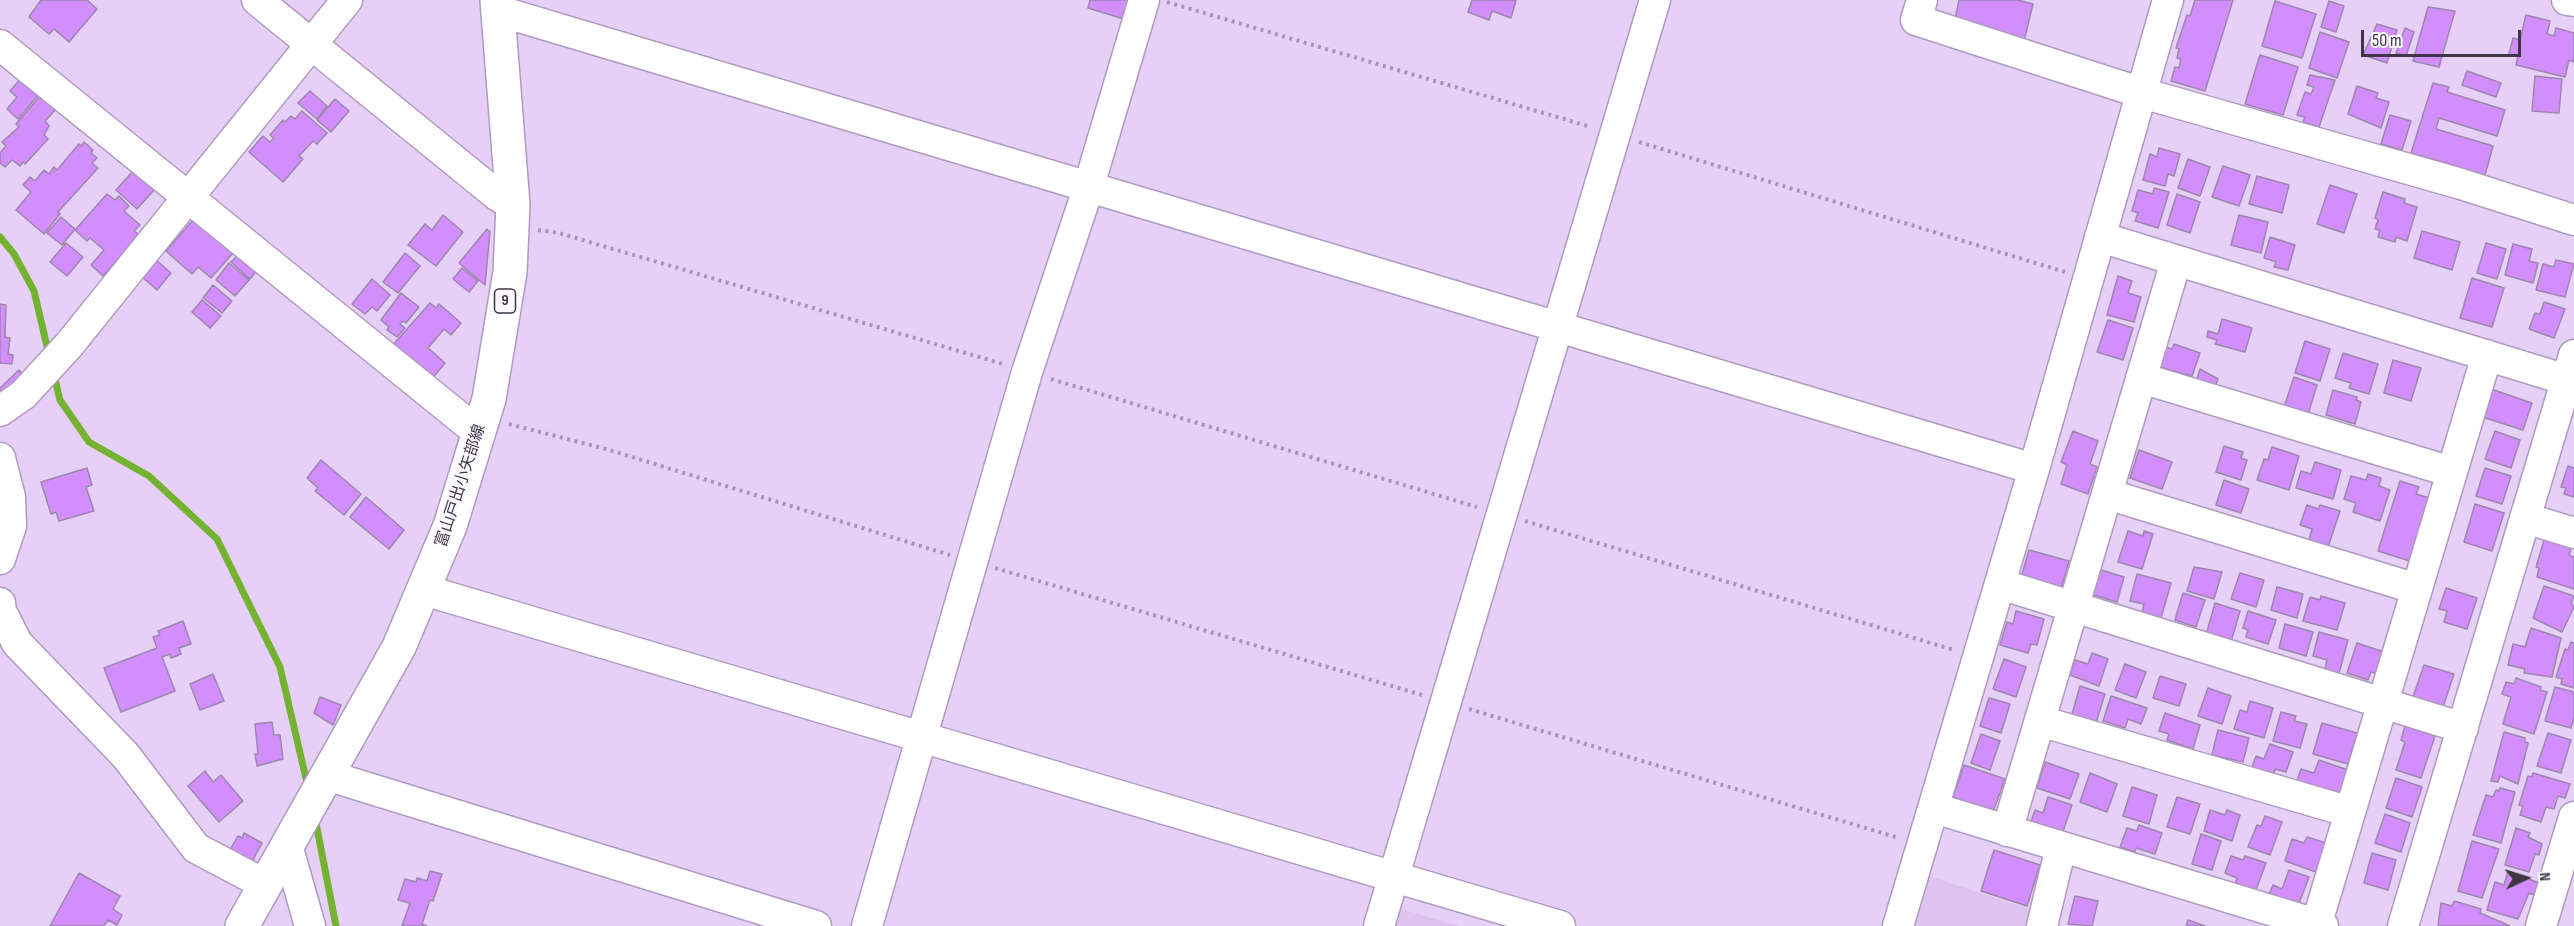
<!DOCTYPE html>
<html>
<head>
<meta charset="utf-8">
<style>
	body { margin:0 }
	#map { position:relative; width:2574px; height:926px; overflow:hidden; background:#e7d0f7; font-family:"Sofia Sans Condensed",sans-serif }
	canvas { display:block }
	.north { position:absolute; left:2496px; top:848px; width:60px; height:60px; -webkit-text-stroke:4px #fcfafe; paint-order:stroke; rotate:86deg; font-size:16px; font-weight:700; line-height:24px; text-align:center; color:#3f3645 }
	.north::after { content:''; display:block; margin:auto; width:21px; height:27px; background:#3f3645; clip-path:polygon(50% 0,100% 100%,50% 72%,0 100%) }
	.scale { position:absolute; left:2361px; top:30px; width:160px; height:27px; box-sizing:border-box; border:3px solid #3f3645; border-top:0; padding-left:8px; font-size:18px; line-height:21px; white-space:nowrap; color:#3f3645; -webkit-text-stroke:4px #fcfafe; paint-order:stroke }
</style>
</head>
<body>
<div id="map">
<canvas width="2574" height="926"></canvas>
<div class="north">N</div>
<div class="scale">50 m</div>
</div>
<script>
const c = document.querySelector('canvas').getContext('2d');
c.lineJoin = 'round';
function fillPath(path, color) {
  c.fillStyle = color;
  c.fill(path, 'evenodd');
}
function poly(rows) {
  const path = new Path2D();
  for (const r of rows) {
    path.moveTo(r[0], r[1]);
    for (let i = 2; i < r.length; i += 2) path.lineTo(r[i], r[i + 1]);
  }
  return path;
}
function trace(path, color, width, dash) {
  c.strokeStyle = color;
  c.lineWidth = width;
  c.lineCap = dash ? 'butt' : 'round';
  c.setLineDash(dash || []);
  c.stroke(path);
}
function drawText(font, color, halo, rows, align = 'center') {
  c.font = font + ' "Sofia Sans Condensed","Noto Sans JP",sans-serif';
  c.lineWidth = 4.5;
  c.setLineDash([]);
  c.textBaseline = 'middle';
  c.strokeStyle = halo;
  c.fillStyle = color;
  for (const [text, x, y, turn = 0] of rows) {
    c.save();
    c.translate(x, y);
    c.rotate((+turn || 0) * Math.PI / 180);
    c.textAlign = isNaN(turn) ? turn : align;
    if (halo) c.strokeText(text, 0, 0);
    c.fillText(text, 0, 0);
    c.restore();
  }
}
fillPath(poly([
	[1926,875,2032,910,2027,926,1911,926],
	[1398,908,1459,926,1393,926]
]), '#dec3f0');
trace(poly([
	[0,237,14,254,34,291,49,355],
	[54,375,60,400,89,442,149,476,217,539,280,667,308,787],
	[315,818,336,926]
]), '#76b232', 7);
const building = poly([
	[41,0,87,0,97,9,69,42,54,29,49,34,29,17,41,0],
	[1090,0,1133,0,1127,20,1088,8,1090,0],
	[1472,0,1516,0,1511,18,1492,11,1489,20,1468,12,1472,0],
	[1959,0,2018,0,2033,4,2024,41,1954,24,1959,0],
	[2195,0,2233,0,2205,91,2171,81,2175,67,2179,68,2181,59,2177,58,2179,49,2176,48,2187,15,2190,16,2195,0],
	[2275,1,2316,14,2302,58,2262,46,2275,1],
	[2329,1,2344,6,2336,32,2321,27,2329,1],
	[2428,7,2455,11,2439,67,2413,61,2428,7],
	[2526,15,2550,21,2547,34,2554,36,2556,28,2574,33,2574,62,2569,60,2565,77,2516,65,2518,56,2509,54,2513,38,2520,40,2526,15],
	[2377,24,2397,30,2387,63,2363,55,2377,24],
	[2405,28,2414,32,2406,56,2396,53,2405,28],
	[2320,32,2349,42,2337,78,2309,68,2320,32],
	[2260,55,2298,67,2283,115,2245,104,2260,55],
	[2467,71,2501,83,2496,97,2462,85,2467,71],
	[2310,75,2335,80,2319,127,2303,122,2305,117,2297,115,2305,92,2311,94,2314,87,2307,85,2310,75],
	[2535,76,2562,79,2559,113,2532,111,2535,76],
	[22,77,40,93,18,119,7,109,17,97,10,91,22,77],
	[2433,83,2449,87,2447,92,2505,110,2497,136,2439,118,2436,129,2493,146,2485,175,2411,153,2433,83],
	[2357,86,2378,93,2376,98,2389,102,2381,128,2348,114,2357,86],
	[310,91,327,106,317,119,298,103,310,91],
	[41,95,56,109,45,121,49,126,44,135,48,139,25,164,23,162,20,166,12,160,5,167,0,163,0,153,6,146,2,142,19,127,16,124,41,95],
	[335,99,349,111,331,132,317,120,335,99],
	[302,111,327,133,317,144,313,141,299,156,303,159,283,182,249,152,263,136,270,142,274,138,270,135,283,120,285,122,291,116,295,119,302,111],
	[2390,115,2411,121,2402,150,2381,144,2390,115],
	[84,142,93,150,91,153,97,158,92,163,98,168,58,212,60,214,44,234,16,210,31,192,23,185,30,177,35,181,44,170,49,174,54,167,57,170,79,144,81,146,84,142],
	[2159,148,2180,154,2174,176,2168,174,2165,186,2143,180,2150,154,2157,157,2159,148],
	[2188,159,2210,167,2200,196,2178,188,2188,159],
	[2223,166,2250,175,2239,206,2212,197,2223,166],
	[134,170,155,189,137,209,116,190,134,170],
	[2257,176,2289,185,2282,213,2249,204,2257,176],
	[2330,185,2357,194,2344,233,2317,224,2330,185],
	[2154,188,2169,192,2158,228,2135,221,2138,213,2132,211,2138,190,2153,194,2154,188],
	[2383,192,2405,199,2404,203,2417,207,2407,241,2396,237,2395,242,2378,237,2380,230,2375,229,2378,220,2375,218,2383,192],
	[107,194,115,200,119,196,129,206,124,211,140,225,134,231,138,234,133,240,137,242,128,252,126,250,103,276,91,265,104,250,90,238,87,241,75,230,107,194],
	[2177,194,2200,202,2190,233,2167,225,2177,194],
	[443,215,463,232,436,266,408,245,425,224,432,230,443,215],
	[2239,215,2268,222,2261,253,2231,245,2239,215],
	[61,217,75,229,62,245,47,233,61,217],
	[193,220,199,225,201,223,234,252,211,278,198,267,192,274,166,251,193,220],
	[487,229,490,232,485,285,459,263,487,229],
	[2422,231,2460,242,2452,270,2414,258,2422,231],
	[2270,237,2295,245,2288,270,2274,267,2276,262,2264,258,2270,237],
	[66,243,83,257,67,276,50,262,66,243],
	[2486,243,2506,249,2497,279,2477,273,2486,243],
	[2513,244,2532,249,2529,261,2538,263,2533,283,2505,275,2513,244],
	[405,253,420,266,398,293,383,282,405,253],
	[239,254,257,270,250,279,231,262,239,254],
	[155,259,171,273,157,290,141,276,155,259],
	[2556,260,2574,264,2565,297,2536,290,2543,264,2554,267,2556,260],
	[229,263,249,280,235,296,216,280,229,263],
	[462,268,478,281,469,292,453,279,462,268],
	[2118,276,2132,281,2128,293,2141,297,2134,322,2107,315,2118,276],
	[2472,278,2504,288,2492,327,2460,318,2472,278],
	[372,279,390,295,377,311,372,307,365,314,352,304,372,279],
	[213,285,232,301,222,313,203,298,213,285],
	[401,293,419,307,406,323,403,321,400,324,405,328,397,337,387,330,389,327,381,320,401,293],
	[202,300,221,316,210,328,192,312,202,300],
	[2544,302,2565,309,2554,338,2529,329,2535,313,2540,314,2544,302],
	[430,303,436,308,439,304,461,323,451,335,444,329,428,348,445,363,431,380,392,346,430,303],
	[0,304,6,305,5,337,10,338,8,354,13,355,12,364,0,363,0,304],
	[2222,319,2252,328,2245,352,2215,344,2217,340,2207,337,2208,331,2218,334,2222,319],
	[2108,320,2133,328,2123,360,2097,352,2108,320],
	[2305,341,2330,349,2320,381,2295,373,2305,341],
	[2174,344,2200,353,2192,376,2156,366,2163,346,2172,349,2174,344],
	[2343,353,2378,364,2369,394,2349,388,2351,383,2335,378,2343,353],
	[2393,360,2421,368,2411,401,2384,393,2393,360],
	[2200,369,2218,379,2213,392,2195,386,2200,369],
	[19,370,26,378,0,402,0,388,19,370],
	[2294,377,2317,385,2306,421,2282,413,2294,377],
	[2491,389,2532,403,2523,430,2482,417,2491,389],
	[2333,390,2357,397,2356,400,2361,402,2355,424,2326,415,2333,390],
	[2073,431,2098,441,2090,464,2097,467,2088,494,2061,484,2067,465,2061,462,2073,431],
	[2495,431,2520,440,2511,468,2485,459,2495,431],
	[2224,446,2243,452,2241,458,2247,460,2241,480,2216,472,2224,446],
	[2272,447,2299,456,2289,490,2257,480,2264,459,2268,460,2272,447],
	[2139,450,2172,462,2162,489,2130,478,2139,450],
	[321,460,361,494,344,515,315,491,318,488,307,478,321,460],
	[2315,462,2341,470,2333,499,2296,488,2301,471,2311,474,2315,462],
	[2568,466,2574,468,2574,497,2564,494,2566,488,2561,487,2568,466],
	[87,468,92,485,86,487,94,511,59,521,56,512,51,514,41,482,87,468],
	[2485,468,2511,476,2502,504,2476,496,2485,468],
	[2368,474,2381,478,2379,486,2390,490,2380,521,2353,512,2356,503,2344,499,2351,476,2366,480,2368,474],
	[2224,480,2249,489,2241,513,2216,505,2224,480],
	[2400,481,2419,487,2416,494,2433,499,2413,562,2378,551,2400,481],
	[366,497,404,530,389,549,350,517,366,497],
	[2475,504,2504,513,2492,551,2464,542,2475,504],
	[2307,505,2318,509,2320,505,2340,511,2328,547,2309,540,2312,529,2300,525,2307,505],
	[2128,531,2143,536,2144,531,2153,534,2142,569,2118,562,2128,531],
	[2545,537,2572,545,2569,555,2574,557,2574,589,2537,577,2539,568,2536,567,2545,537],
	[2029,550,2069,561,2061,589,2021,578,2029,550],
	[2194,567,2222,572,2214,599,2187,591,2194,567],
	[2098,569,2124,577,2117,602,2090,594,2098,569],
	[2240,573,2264,580,2256,607,2231,599,2240,573],
	[2137,574,2171,583,2161,618,2142,613,2144,604,2130,601,2137,574],
	[2544,586,2574,596,2571,603,2574,607,2562,632,2533,618,2544,586],
	[2277,587,2303,594,2297,618,2271,610,2277,587],
	[2446,588,2477,598,2467,629,2444,622,2447,611,2439,609,2446,588],
	[2183,593,2205,600,2196,627,2175,620,2183,593],
	[2321,596,2345,603,2337,630,2303,621,2310,597,2320,600,2321,596],
	[2215,603,2240,611,2231,642,2206,635,2215,603],
	[2016,611,2044,619,2037,645,2031,644,2028,653,2000,645,2007,622,2013,624,2016,611],
	[2248,611,2276,620,2268,644,2246,637,2248,630,2243,628,2248,611],
	[183,621,191,644,179,648,181,654,171,658,170,654,162,657,175,691,121,712,104,668,157,648,153,637,160,635,158,631,183,621],
	[2285,624,2313,632,2306,656,2279,648,2285,624],
	[2531,628,2561,638,2552,677,2524,673,2525,669,2508,665,2513,644,2525,647,2531,628],
	[2319,632,2348,640,2338,677,2324,673,2327,660,2313,656,2319,632],
	[2571,642,2574,643,2574,688,2561,684,2562,679,2556,677,2565,649,2568,650,2571,642],
	[2357,643,2384,652,2377,674,2371,672,2368,680,2347,673,2357,643],
	[2092,653,2108,659,2099,686,2070,675,2075,660,2088,664,2092,653],
	[2004,659,2026,667,2016,697,1993,689,2004,659],
	[2125,664,2146,672,2136,698,2115,690,2125,664],
	[2424,665,2454,674,2443,707,2413,697,2424,665],
	[213,674,224,701,200,710,190,684,213,674],
	[2160,676,2186,684,2179,706,2153,698,2160,676],
	[2516,678,2541,687,2540,690,2547,692,2534,734,2503,724,2511,697,2502,694,2506,682,2514,684,2516,678],
	[2080,686,2105,694,2095,726,2071,718,2080,686],
	[2555,687,2574,692,2574,718,2571,728,2545,721,2555,687],
	[2208,688,2231,696,2222,724,2198,716,2208,688],
	[2111,696,2147,708,2141,724,2128,719,2125,728,2103,721,2111,696],
	[320,697,341,705,333,725,314,713,320,697],
	[1989,698,2010,704,2001,733,1980,726,1989,698],
	[2250,701,2273,708,2264,738,2234,729,2240,710,2247,712,2250,701],
	[2281,712,2296,716,2294,721,2307,724,2300,748,2273,741,2281,712],
	[2165,713,2200,725,2193,749,2167,740,2169,734,2159,731,2165,713],
	[272,722,274,735,280,735,283,759,257,766,255,754,258,754,255,724,272,722],
	[2322,723,2357,733,2348,764,2313,754,2322,723],
	[2405,726,2435,736,2421,778,2396,770,2405,742,2401,740,2405,726],
	[2218,730,2249,738,2243,762,2212,755,2218,730],
	[2504,732,2525,738,2525,742,2528,743,2518,784,2500,776,2498,782,2491,781,2504,732],
	[2548,733,2571,740,2561,773,2537,766,2548,733],
	[1981,734,2000,741,1990,770,1971,763,1981,734],
	[2270,744,2293,752,2286,772,2275,769,2273,776,2252,768,2256,756,2264,759,2270,744],
	[2319,760,2348,770,2338,799,2296,784,2301,769,2314,773,2319,760],
	[2045,762,2079,774,2070,799,2037,788,2045,762],
	[1964,765,2005,779,1993,812,1953,797,1964,765],
	[205,771,213,782,221,775,243,801,219,822,188,786,205,771],
	[2090,773,2117,784,2107,812,2080,802,2090,773],
	[2533,773,2570,784,2565,798,2558,796,2554,809,2546,807,2541,822,2520,815,2523,806,2519,805,2528,776,2532,777,2533,773],
	[2396,778,2422,787,2412,817,2386,808,2396,778],
	[2132,787,2157,795,2149,824,2123,816,2132,787],
	[2500,788,2515,792,2501,843,2473,835,2486,795,2493,797,2496,790,2499,791,2500,788],
	[2048,797,2072,805,2061,837,2029,827,2035,810,2043,813,2048,797],
	[2177,797,2200,804,2190,834,2167,827,2177,797],
	[2210,810,2225,815,2227,810,2240,815,2232,841,2204,831,2210,810],
	[2385,814,2410,823,2401,852,2375,843,2385,814],
	[2265,816,2282,822,2270,855,2248,847,2257,825,2261,826,2265,816],
	[2139,825,2162,833,2155,854,2136,848,2135,852,2120,847,2127,828,2137,831,2139,825],
	[2516,828,2530,833,2528,837,2542,844,2539,855,2535,854,2529,872,2505,865,2516,828],
	[244,833,262,843,252,862,230,850,238,836,242,838,244,833],
	[2201,834,2221,841,2212,870,2192,864,2201,834],
	[2307,837,2326,843,2316,872,2285,861,2292,839,2304,843,2307,837],
	[2472,841,2499,849,2482,898,2458,891,2472,841],
	[1994,850,2040,865,2027,906,1981,891,1994,850],
	[2372,853,2396,860,2388,890,2364,883,2372,853],
	[2231,856,2243,860,2245,856,2266,863,2254,895,2234,888,2237,878,2225,873,2231,856],
	[2289,870,2309,877,2298,906,2267,900,2273,885,2282,889,2289,870],
	[430,871,442,874,433,901,430,900,422,924,427,926,402,926,410,903,398,900,405,879,416,882,417,878,427,881,430,871],
	[2508,871,2539,883,2535,895,2529,893,2518,919,2487,910,2495,882,2504,885,2508,871],
	[79,873,120,896,113,909,122,915,117,925,108,920,104,926,50,926,79,873],
	[2075,896,2098,901,2092,926,2068,924,2075,896],
	[2454,901,2481,909,2480,913,2510,926,2438,926,2441,903,2452,906,2454,901],
	[2188,920,2205,926,2186,926,2188,920]
]);
fillPath(building, '#d38efd');
trace(building, '#9d87ac', 1.5);
const minor = poly([
	[257,0,498,196,513,205],
	[1922,0,1916,20,2142,93,2461,184,2574,220],
	[2567,0,2574,1],
	[499,11,2034,469],
	[0,45,479,433],
	[2100,237,2567,380],
	[2141,378,2452,472],
	[0,411,23,395,69,345,347,0],
	[0,458,10,497,11,526,0,559],
	[2107,494,2417,589],
	[2525,518,2574,533],
	[2000,584,2463,728],
	[424,590,1560,926],
	[0,603,1,611,17,643,126,756,196,848,266,885],
	[2040,721,2350,812],
	[326,775,816,926],
	[1934,808,2323,926],
	[2007,831,2176,261],
	[287,845,310,926],
	[867,926,1027,372,1088,189,1144,0],
	[1379,926,1655,0],
	[1898,926,2034,469,2168,0],
	[2042,926,2061,847],
	[2316,926,2487,355],
	[2403,926,2574,355],
	[2541,926,2574,817]
]);
const major = poly([
	[242,926,399,647,450,526,489,399,510,272,513,205,497,0]
]);
trace(minor, '#b09abf', 33);
trace(major, '#b09abf', 36);
trace(poly([
	[1167,2,1591,127],
	[1639,142,2065,272],
	[538,230,559,233,1003,364],
	[1051,379,1477,507],
	[509,424,606,449,950,555],
	[1525,521,1954,650],
	[995,568,1422,695],
	[1469,709,1899,838]
]), '#a795b3', 4, [3, 4.5]);
trace(minor, '#fff', 30);
trace(major, '#fff', 33);
for (const [x, y, w] of [
	[505,301,21]
]) {
  const box = new Path2D();
  box.roundRect(x - w / 2, y - 12, w, 24, 4.5);
  c.fillStyle = '#fcfafe';
  c.fill(box);
  trace(box, '#3f3645', 1.5);
}
drawText('bold 15px', '#3f3645', null, [
	["9",505,301]
]);
drawText('16px', '#3f3645', '#fcfafe', [
	["富山戸出小矢部線",461,486,-72]
]);
</script>
</body>
</html>
